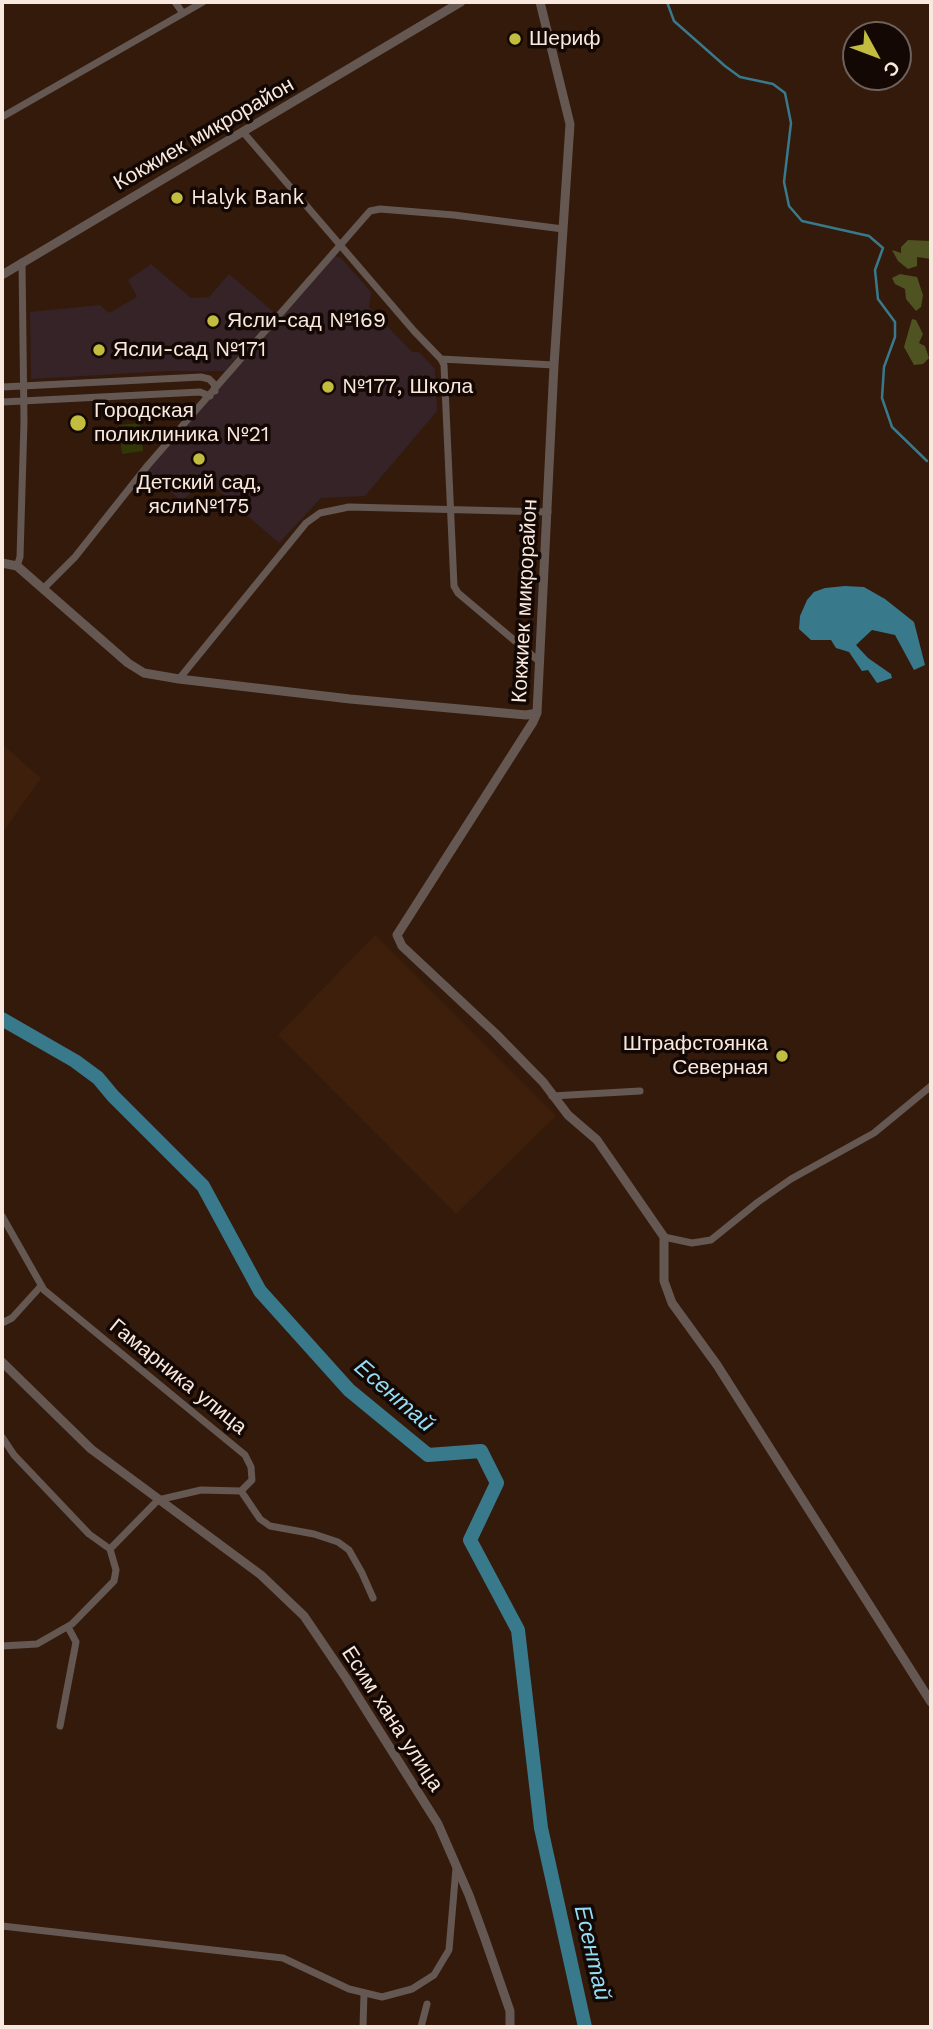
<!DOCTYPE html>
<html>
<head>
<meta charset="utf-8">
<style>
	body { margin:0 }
	#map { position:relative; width:933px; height:2029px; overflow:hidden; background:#331a0b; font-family:"Work Sans",sans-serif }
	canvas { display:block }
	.frame { position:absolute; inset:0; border:4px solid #f9e8de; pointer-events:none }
	.north { position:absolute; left:842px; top:21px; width:70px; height:70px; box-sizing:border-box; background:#130804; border:2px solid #6f625b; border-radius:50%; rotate:131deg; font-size:19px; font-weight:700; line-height:28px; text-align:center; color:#f9e8de }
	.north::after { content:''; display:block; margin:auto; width:24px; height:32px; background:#c2bd3f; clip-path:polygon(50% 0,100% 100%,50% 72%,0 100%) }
</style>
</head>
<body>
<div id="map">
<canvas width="933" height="2029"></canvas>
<div class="frame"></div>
<div class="north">С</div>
</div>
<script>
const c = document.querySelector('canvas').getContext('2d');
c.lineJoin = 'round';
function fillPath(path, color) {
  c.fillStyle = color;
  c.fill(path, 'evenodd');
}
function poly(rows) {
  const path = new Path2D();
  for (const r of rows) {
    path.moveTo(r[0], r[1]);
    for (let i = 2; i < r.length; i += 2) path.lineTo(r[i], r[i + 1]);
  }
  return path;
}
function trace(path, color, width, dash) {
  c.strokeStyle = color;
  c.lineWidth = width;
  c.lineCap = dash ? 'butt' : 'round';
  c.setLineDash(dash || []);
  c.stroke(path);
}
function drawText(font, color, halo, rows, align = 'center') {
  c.font = font + ' "Work Sans",sans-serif';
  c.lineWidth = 7;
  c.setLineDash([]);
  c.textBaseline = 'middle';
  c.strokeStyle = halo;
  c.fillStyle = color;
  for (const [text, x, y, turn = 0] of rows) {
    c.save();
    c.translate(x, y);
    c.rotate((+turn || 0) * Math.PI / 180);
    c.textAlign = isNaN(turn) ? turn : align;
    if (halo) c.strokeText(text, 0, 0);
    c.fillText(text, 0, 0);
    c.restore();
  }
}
fillPath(poly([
	[2,744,41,778,2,834],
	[375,935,556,1116,456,1214,278,1035]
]), '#3d1f0b');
fillPath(poly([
	[335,256,341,258,371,292,369,307,412,352,419,352,435,369,437,411,365,496,321,498,279,543,204,478,182,502,147,470],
	[151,264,191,298,209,297,229,274,275,313,225,371,168,371,31,379,30,312,100,305,109,313,137,297,128,280]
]), '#352328');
fillPath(poly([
	[140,423,143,451,122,454,119,425]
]), '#333708');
fillPath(poly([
	[908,240,931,241,931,259,917,257,917,266,908,269,898,261,892,250,901,253,901,247],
	[900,274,917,277,923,295,921,307,916,311,906,299,905,289,895,284,892,278],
	[912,319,916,320,923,334,919,343,925,346,929,358,923,364,914,365,904,347]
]), '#4e5321');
fillPath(poly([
	[845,586,864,587,885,599,914,622,925,665,914,670,895,635,872,630,856,645,868,658,891,674,892,678,877,683,868,670,862,671,849,652,836,648,831,640,811,640,799,629,800,616,807,600,814,592,825,588]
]), '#38798c');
trace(poly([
	[667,2,674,21,725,66,740,77,773,84,785,93,791,123,784,182,789,206,802,221,869,236,883,248,875,270,878,299,895,322,895,337,884,367,882,398,892,427,927,461]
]), '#38798c', 2.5);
trace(poly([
	[2,1019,75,1061,98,1078,113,1096,203,1186,260,1291,349,1390,428,1455,481,1451,497,1483,470,1540,518,1630,541,1828,585,2027]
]), '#38798c', 14);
trace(poly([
	[175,2,182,12],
	[2,117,203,2],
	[243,132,414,331,441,359,444,365,454,586,458,593,540,662],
	[441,359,554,365],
	[2,387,201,377,209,379,214,384,215,391],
	[2,402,200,392,210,396],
	[17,566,20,557,24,422,22,262],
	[44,588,75,557,148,465,370,211,380,209,454,215,563,229],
	[179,679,306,523,320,513,349,507,548,512],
	[552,1096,640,1091],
	[2,1216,44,1290,245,1455,251,1467,252,1480,241,1491,260,1519,270,1526,314,1534,338,1542,349,1550,362,1573,373,1598],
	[664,1237,692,1243,711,1240,758,1202,791,1179,874,1133,931,1086],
	[2,1323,12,1318,41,1286],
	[2,1437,14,1455,89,1534,110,1549],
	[2,1646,37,1644,72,1624,114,1581,116,1570,110,1549,158,1500,201,1490,241,1491],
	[60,1726,76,1642,68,1627],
	[2,1926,283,1958,349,1989,382,1997,412,1989,434,1975,449,1950,456,1868],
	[363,2027,364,1993],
	[421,2027,427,2004]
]), '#655752', 7);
trace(poly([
	[540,2,570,124,554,365,537,713,533,722,397,935,402,946,495,1033,543,1082,568,1115,597,1140,664,1237,664,1281,672,1303,717,1365,931,1702],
	[2,275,461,2],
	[2,563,17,566,128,663,144,673,179,679,350,699,526,715,537,713],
	[2,1362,91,1449,261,1575,304,1616,346,1678,438,1824,469,1895,485,1939,510,2011,510,2027]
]), '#655752', 9);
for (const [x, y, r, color] of [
	[515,39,7,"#c2bd3f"],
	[177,198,7,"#c2bd3f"],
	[213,321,7,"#c2bd3f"],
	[99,350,7,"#c2bd3f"],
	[328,387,7,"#c2bd3f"],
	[78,423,9,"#c2bd3f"],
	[199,459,7,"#c2bd3f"],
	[782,1056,7,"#c2bd3f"]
]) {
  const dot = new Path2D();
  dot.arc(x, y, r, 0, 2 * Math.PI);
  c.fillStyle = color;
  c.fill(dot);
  trace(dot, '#130804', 2.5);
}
drawText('21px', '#f9e8de', '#130804', [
	["Шериф",529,39],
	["Halyk Bank",191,198],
	["Ясли-сад №169",227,321],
	["Ясли-сад №171",113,350],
	["№177, Школа",342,387],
	["Городская",94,411],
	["поликлиника №21",94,435],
	["Детский сад,",199,483,"center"],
	["ясли№175",199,507,"center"],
	["Штрафстоянка",768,1044,"right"],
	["Северная",768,1068,"right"]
], 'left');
drawText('21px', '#f9e8de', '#130804', [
	["Кокжиек микрорайон",204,134,-30],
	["Кокжиек микрорайон",525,601,-87],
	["Гамарника улица",178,1377,39],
	["Есим хана улица",392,1719,57]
]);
drawText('italic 23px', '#92def6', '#130804', [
	["Есентай",394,1396,41],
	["Есентай",592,1953,77]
]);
</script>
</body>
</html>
